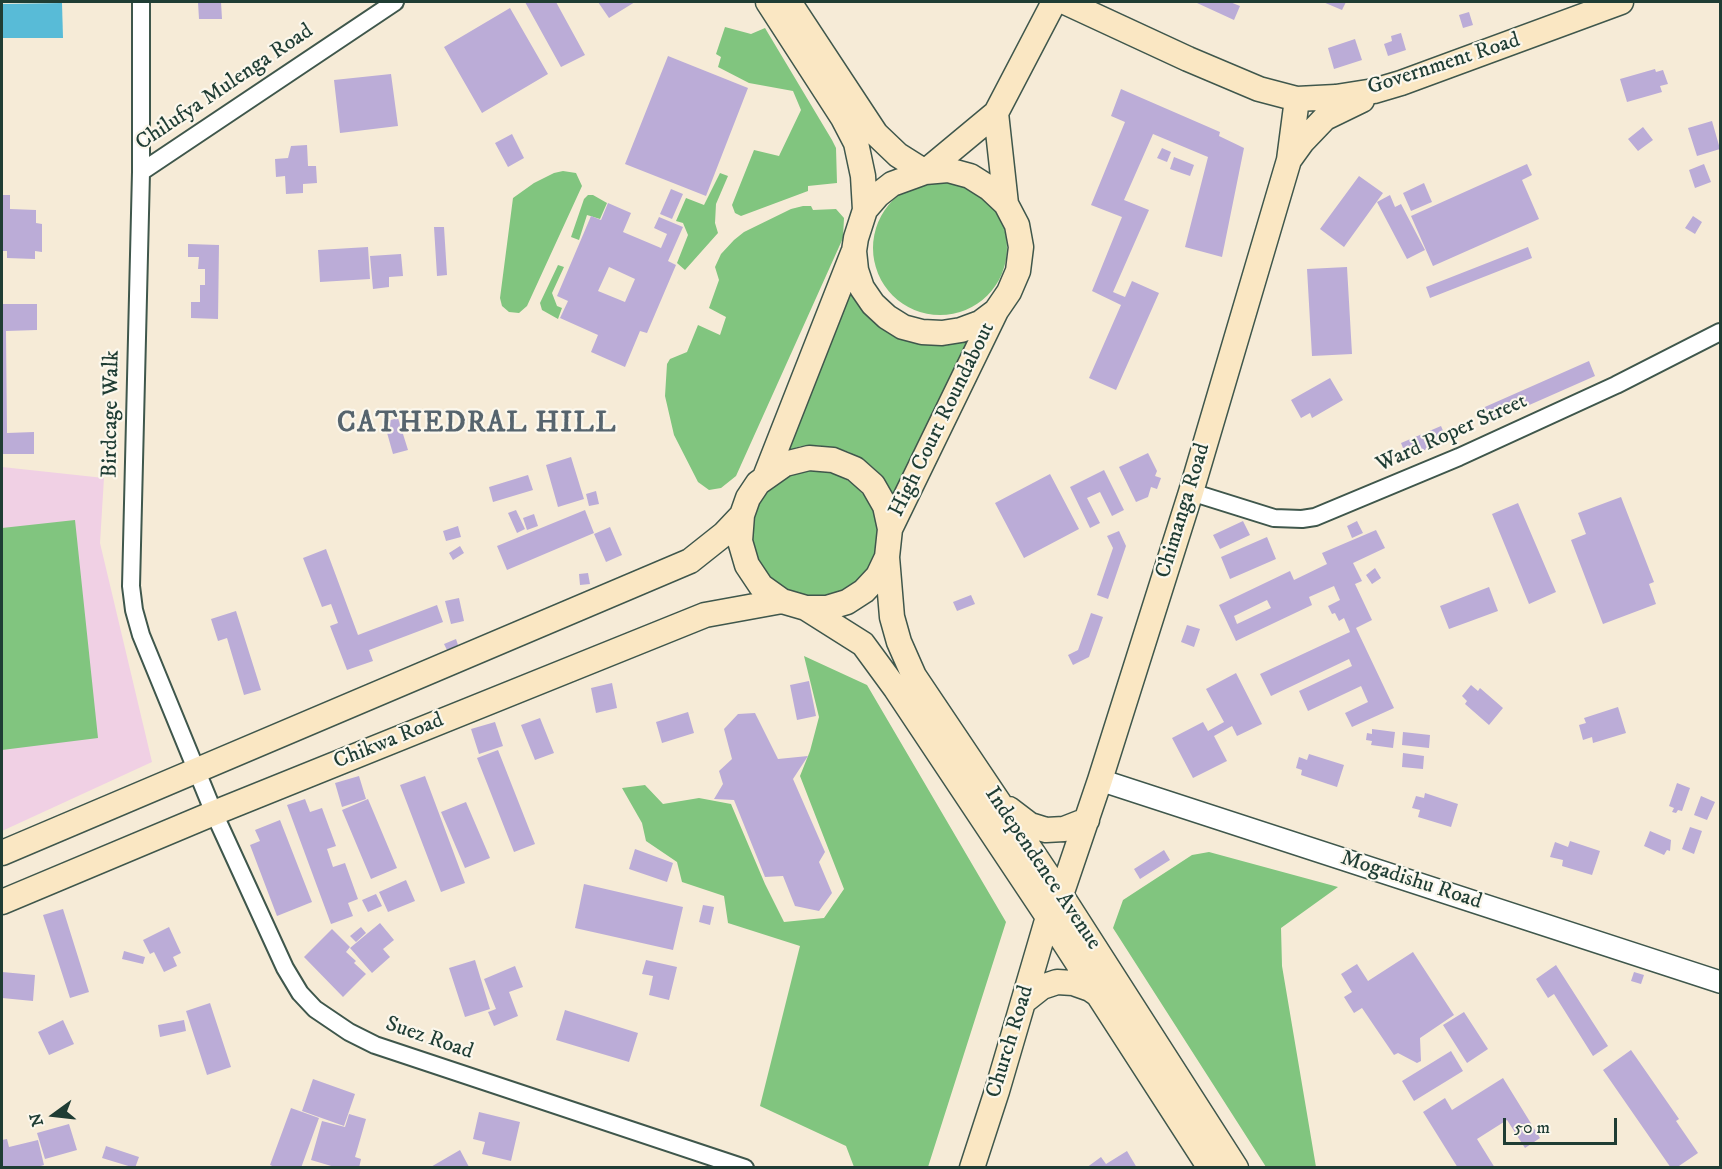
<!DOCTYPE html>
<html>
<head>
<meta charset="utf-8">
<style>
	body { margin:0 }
	#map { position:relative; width:1722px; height:1169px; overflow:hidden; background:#f6ebd7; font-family:"IM FELL DW Pica",serif }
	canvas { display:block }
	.frame { position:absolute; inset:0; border:3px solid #1f3d34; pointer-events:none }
	.north { position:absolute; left:24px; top:1085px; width:60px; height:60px; -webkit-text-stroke:4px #fbf7ec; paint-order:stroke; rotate:255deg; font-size:16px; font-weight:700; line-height:24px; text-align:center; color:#1f3d34 }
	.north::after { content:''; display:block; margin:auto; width:21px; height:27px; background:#1f3d34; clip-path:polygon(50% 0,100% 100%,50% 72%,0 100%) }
	.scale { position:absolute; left:1503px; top:1118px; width:114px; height:27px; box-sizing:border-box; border:3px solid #1f3d34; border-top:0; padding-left:8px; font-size:18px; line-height:21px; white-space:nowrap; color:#1f3d34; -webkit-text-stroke:4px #fbf7ec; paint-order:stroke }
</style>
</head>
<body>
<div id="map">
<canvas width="1722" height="1169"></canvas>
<div class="frame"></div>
<div class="north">N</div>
<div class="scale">50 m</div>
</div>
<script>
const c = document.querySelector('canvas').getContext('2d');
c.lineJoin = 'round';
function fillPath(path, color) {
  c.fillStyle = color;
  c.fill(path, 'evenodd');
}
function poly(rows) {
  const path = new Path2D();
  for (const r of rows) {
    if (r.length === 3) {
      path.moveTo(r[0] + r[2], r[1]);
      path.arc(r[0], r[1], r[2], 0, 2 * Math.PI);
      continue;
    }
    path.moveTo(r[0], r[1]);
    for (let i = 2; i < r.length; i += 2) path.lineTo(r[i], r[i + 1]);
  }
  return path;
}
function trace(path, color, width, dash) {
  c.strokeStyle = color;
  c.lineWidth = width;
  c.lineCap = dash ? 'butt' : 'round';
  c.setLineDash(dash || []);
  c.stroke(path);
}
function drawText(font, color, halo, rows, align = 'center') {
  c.font = font + ' "IM FELL DW Pica",serif';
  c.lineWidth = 4.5;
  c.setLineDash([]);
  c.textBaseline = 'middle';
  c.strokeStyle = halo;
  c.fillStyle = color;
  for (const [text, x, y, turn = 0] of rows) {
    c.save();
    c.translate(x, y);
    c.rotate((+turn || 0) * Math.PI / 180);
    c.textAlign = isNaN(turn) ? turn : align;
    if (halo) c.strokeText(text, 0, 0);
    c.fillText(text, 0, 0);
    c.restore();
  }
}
fillPath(poly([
	[2,467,104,478,100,543,152,762,2,831]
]), '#f0d0e4');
fillPath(poly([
	[725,27,751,34,765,28,832,140,836,148,837,183,808,186,808,191,741,216,735,213,732,205,754,150,779,156,801,110,793,91,749,83,718,67,721,57,716,54],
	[563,171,576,173,582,186,527,306,519,313,509,312,502,306,500,298,513,198,534,183,554,173],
	[720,173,728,176,716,204,715,223,718,233,685,270,677,263,688,235,683,223,676,221,686,198,704,205],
	[940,248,67],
	[588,195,593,195,607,203,600,219,587,215,579,240,571,237,584,199],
	[803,206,811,206,813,210,836,209,844,218,843,238,736,476,721,488,709,490,698,482,674,435,665,396,667,364,670,359,687,352,698,325,720,335,726,317,709,308,719,280,715,267,721,254,734,240,744,232,791,209],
	[558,265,564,267,552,293,557,306,562,308,558,319,542,310,540,303],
	[851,283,916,343,943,346,969,341,896,503,885,482,878,472,869,464,849,452,837,448,813,445,801,446,778,454],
	[807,470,830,472,851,482,867,498,878,521,880,534,877,560,843,598,780,598,745,547,756,499,785,476],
	[75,520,98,738,2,750,2,528],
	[804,656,867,685,1006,922,928,1167,854,1167,846,1146,760,1106,800,946,728,923,724,896,682,882,677,862,646,841,642,823,622,788,645,785,663,804,699,798,731,804,765,884,784,922,824,918,844,889,800,776,810,751,819,717],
	[1209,852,1338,887,1281,928,1282,966,1316,1167,1266,1167,1113,928,1123,900,1192,855]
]), '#81c57f');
fillPath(poly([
	[62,3,63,38,2,38,2,4]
]), '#58bbd7');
fillPath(poly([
	[198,2,221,2,222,19,199,19],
	[525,2,556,2,585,55,561,67],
	[598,2,635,2,609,18],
	[1198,2,1230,2,1240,6,1234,20,1197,3],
	[1323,2,1346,2,1342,10],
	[510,8,548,74,482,113,444,47],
	[1469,12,1473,25,1463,28,1459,15],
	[1401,33,1406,50,1388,56,1384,44,1392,41,1391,36],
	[1355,39,1362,60,1334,69,1328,48],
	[668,56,748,88,706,196,625,164],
	[1655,69,1656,72,1663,70,1668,84,1660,86,1662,92,1627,102,1620,79],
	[391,74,398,126,340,133,334,80],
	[1121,89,1220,132,1219,136,1244,148,1222,257,1185,247,1208,157,1153,134,1124,200,1149,210,1113,292,1125,297,1132,281,1159,293,1116,390,1089,378,1121,305,1092,291,1122,217,1091,205,1125,122,1111,116],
	[1712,121,1720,149,1697,156,1688,128],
	[1643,127,1653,140,1638,151,1628,139],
	[512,134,524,158,508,167,495,143],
	[307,145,308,166,316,166,317,183,303,184,303,193,286,194,285,176,276,177,275,159,288,158,291,146],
	[1162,148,1171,152,1167,162,1157,158],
	[1174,157,1194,165,1190,176,1170,169],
	[1527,164,1532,175,1522,180,1539,219,1433,266,1411,216],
	[1704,164,1711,182,1695,188,1689,170],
	[1359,176,1383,193,1344,247,1320,229],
	[1424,183,1432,202,1411,211,1403,193],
	[671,189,683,194,672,219,660,214],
	[2,195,10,195,10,209,36,210,36,223,42,224,42,252,35,251,35,259,7,258,7,251,2,251],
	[1390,195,1395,207,1401,204,1425,250,1407,259,1377,202],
	[608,203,631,213,623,232,661,248,667,234,654,228,659,217,683,227,668,261,676,265,647,333,640,331,625,367,591,352,598,335,560,318,568,301,557,296,591,216,601,220],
	[609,267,635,279,625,302,598,291],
	[1693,216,1702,222,1695,234,1685,228],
	[434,227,444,227,447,275,437,276],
	[188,244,219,245,218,319,191,318,191,302,200,302,200,285,205,285,205,269,198,269,199,257,188,257],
	[368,247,370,279,320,282,318,250],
	[1528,247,1532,258,1430,298,1426,287],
	[401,254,403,276,389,277,389,287,373,289,370,256],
	[1347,267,1352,354,1312,356,1307,269],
	[2,304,37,304,37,330,6,331,7,433,34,432,34,454,2,454],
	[1589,361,1595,376,1484,425,1478,410],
	[1330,378,1343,400,1312,418,1310,413,1301,418,1291,400],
	[398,418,408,450,393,454,384,422],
	[1441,426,1447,440,1407,458,1401,443],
	[1148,453,1157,471,1155,476,1161,478,1157,489,1151,487,1148,497,1136,502,1119,467],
	[571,457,584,499,558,507,546,465],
	[1104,470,1124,510,1112,516,1100,492,1087,498,1100,523,1090,528,1070,487],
	[1050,474,1079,529,1024,558,995,503],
	[528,475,533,490,493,502,489,487],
	[596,491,599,504,589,506,586,494],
	[1621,497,1654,582,1649,584,1656,604,1603,624,1571,540,1586,534,1578,513],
	[1518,503,1556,592,1529,604,1492,514],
	[516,510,525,529,517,533,508,513],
	[585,510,594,533,507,570,497,546],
	[534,514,538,526,527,530,523,518],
	[1243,521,1250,535,1220,549,1213,535],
	[1357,521,1363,533,1352,538,1347,526],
	[458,526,461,537,446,541,443,531],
	[610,527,622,555,606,562,594,534],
	[1376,530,1385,548,1353,563,1362,581,1355,584,1372,620,1356,628,1394,708,1352,727,1345,713,1368,702,1361,686,1308,711,1299,691,1352,666,1349,659,1271,696,1260,674,1350,632,1344,618,1339,621,1335,613,1332,614,1328,606,1340,600,1334,586,1309,597,1312,605,1236,641,1219,605,1290,571,1294,580,1327,564,1322,553],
	[1267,600,1271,608,1237,624,1234,616],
	[1119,531,1126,546,1108,599,1097,595,1113,548,1107,536],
	[1267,537,1276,559,1230,579,1221,557],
	[460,546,464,553,453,560,449,553],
	[326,549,358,635,437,605,443,622,369,650,373,661,347,670,330,626,338,623,331,604,322,607,303,558],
	[1375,568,1381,578,1372,584,1366,575],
	[588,573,590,584,580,585,579,574],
	[1489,587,1498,611,1449,629,1440,606],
	[971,595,975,604,957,611,953,602],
	[459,598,464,621,451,624,445,601],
	[236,611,261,690,244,695,227,638,218,641,211,619],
	[1091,613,1103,617,1089,657,1073,665,1068,655,1078,650],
	[1187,625,1200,629,1194,647,1181,642],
	[456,639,458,645,447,650,444,644],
	[1236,673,1262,724,1237,736,1232,726,1214,736,1227,761,1193,778,1172,738,1203,722,1208,731,1224,722,1206,689],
	[809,681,816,716,797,720,790,685],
	[612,683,617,708,596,713,591,688],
	[1471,685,1478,691,1480,688,1503,708,1489,725,1465,704,1467,701,1462,696],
	[1618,707,1626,733,1593,743,1592,737,1583,740,1579,725,1586,723,1584,718],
	[688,712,694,733,662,743,656,722],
	[755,713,778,759,808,756,793,779,825,852,819,862,832,893,819,911,795,906,783,876,765,877,734,800,714,799,723,784,719,771,732,759,724,729,738,714],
	[540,718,554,753,535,760,521,725],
	[495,722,503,746,479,754,471,729],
	[1372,729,1395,732,1393,748,1371,745,1372,741,1366,740,1367,733,1372,734],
	[1403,732,1430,735,1429,748,1402,745],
	[498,750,535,844,514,852,477,758],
	[1403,753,1424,756,1423,769,1402,767],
	[1309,754,1344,765,1337,787,1301,775,1302,770,1296,768,1299,757,1307,760],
	[359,776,366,799,342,807,335,783],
	[425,776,465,883,441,892,400,785],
	[1677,783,1690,788,1682,811,1678,810,1676,813,1672,812,1674,808,1669,806],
	[1425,793,1458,804,1451,827,1418,817,1420,810,1412,808,1416,796,1424,798],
	[1701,796,1715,802,1707,820,1694,815],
	[305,799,310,812,322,808,336,846,327,849,333,867,345,863,358,899,348,903,353,916,331,924,287,805],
	[368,799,397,868,371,879,342,810],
	[466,802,490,858,465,868,441,812],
	[280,820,312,902,277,916,250,845,260,841,255,830],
	[1690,827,1702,831,1694,854,1682,849],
	[1650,831,1671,840,1670,851,1667,850,1664,855,1644,846],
	[1570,841,1600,851,1592,875,1562,866,1563,860,1550,857,1555,842,1568,847],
	[635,849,673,863,667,882,629,869],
	[1164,850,1170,860,1140,879,1134,869],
	[406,880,415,901,388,912,379,892],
	[584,884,683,907,673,950,575,928],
	[376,894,382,906,368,912,362,900],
	[703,905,714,907,710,925,699,922],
	[63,909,89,992,70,998,43,915],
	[380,923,394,940,383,949,390,957,372,973,350,948],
	[169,927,181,953,173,957,177,966,164,972,154,952,150,954,143,940],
	[361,927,366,933,356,942,350,936],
	[332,929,350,947,346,952,356,961,354,963,366,974,343,997,304,957],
	[124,951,145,957,143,964,122,959],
	[1413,952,1454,1015,1420,1038,1421,1061,1417,1063,1398,1053,1394,1055,1362,1008,1354,1013,1344,997,1352,992,1341,974,1357,964,1368,981],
	[475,960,490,1009,465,1017,449,968],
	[646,960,677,967,669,1000,649,995,653,976,642,974],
	[1556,965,1608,1046,1593,1056,1554,994,1548,998,1536,979],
	[515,966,523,987,509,992,518,1016,494,1026,488,1012,496,1009,484,979],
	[2,972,35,975,33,1001,2,998],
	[1634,972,1644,975,1641,984,1631,981],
	[210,1003,231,1067,207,1075,186,1011],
	[565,1010,638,1033,629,1062,556,1040],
	[1464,1012,1488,1049,1467,1063,1443,1025],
	[63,1020,74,1044,49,1055,38,1032],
	[184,1020,186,1031,160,1037,158,1025],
	[1631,1050,1679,1119,1676,1121,1698,1153,1676,1168,1671,1168,1603,1070],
	[1451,1051,1463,1071,1414,1101,1402,1081],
	[1503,1078,1540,1138,1525,1148,1507,1120,1477,1139,1495,1168,1458,1168,1423,1112,1445,1098,1452,1110],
	[313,1079,355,1094,344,1126,302,1111],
	[291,1108,319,1118,301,1168,277,1168,270,1165],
	[479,1112,520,1122,511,1161,482,1154,485,1142,473,1139],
	[349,1114,366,1119,355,1157,361,1159,359,1168,338,1168,311,1160,322,1121,345,1127],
	[69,1124,77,1150,45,1159,37,1133],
	[7,1139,9,1147,38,1140,44,1165,34,1168,2,1168,2,1140],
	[106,1146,139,1157,135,1168,102,1158],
	[460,1150,469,1167,429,1168],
	[1127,1151,1137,1168,1086,1168,1101,1157,1106,1164]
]), '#bbacd7');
const minor = poly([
	[141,2,141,172,131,586,134,610,141,635,214,813,285,968,300,993,315,1009,349,1032,375,1045,745,1168],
	[141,172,395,2],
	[1191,492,1274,518,1302,519,1315,517,1459,457,1616,385,1720,332]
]);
const tertiary = poly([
	[1100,780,1720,982]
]);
const secondary = poly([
	[768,2,843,118,856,143,863,176,865,210],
	[789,2,876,134,898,155,925,172],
	[1065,2,1188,59,1259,89,1297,99,1336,97,1374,91,1401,83,1621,2],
	[996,113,1006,204],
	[1289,160,1302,142,1325,118,1362,100],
	[925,172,996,113,1054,2],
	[765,477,853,253],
	[890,529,885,506,873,485,855,469,833,460,809,458,785,464,758,483,748,498,742,515,740,541,747,565,761,586,782,601,806,608,827,608,847,602,864,591,878,576,887,557,890,529,996,311,1009,292,1018,271,1021,247,1017,225,1006,204,989,188,970,176,948,170,925,172,892,184,878,195,865,210,856,238,854,251,856,270,862,288,873,304,887,317,903,327,922,332,942,333,961,330,980,323,996,311],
	[887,557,892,617,899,642,914,676,1061,895,1236,1168],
	[806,608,863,644,896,689,1048,917,1210,1168],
	[1009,809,1030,825,1046,830,1064,829,1087,820],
	[2,853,690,561,724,534,742,515],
	[2,902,214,813,705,615,782,601],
	[1023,1002,1042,987,1057,982,1073,983,1090,989,1100,996],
	[972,1168,997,1091,1048,917,1061,895,1100,780,1191,492,1289,160,1297,99]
]);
trace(minor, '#3f574c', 20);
trace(tertiary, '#3f574c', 24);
trace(secondary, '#3f574c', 27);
trace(minor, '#fff', 16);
trace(tertiary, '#fff', 21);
trace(secondary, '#fae7c3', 24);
drawText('22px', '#1f3d34', '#fbf7ec', [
	["Government Road",1444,65,-18],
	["Chilufya Mulenga Road",225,88,-34],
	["Birdcage Walk",112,414,-89],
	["High Court Roundabout",943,420,-64],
	["Ward Roper Street",1452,434,-24],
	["Chimanga Road",1184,511,-73],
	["Chikwa Road",389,742,-22],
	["Independence Avenue",1042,869,56],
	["Mogadishu Road",1411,881,18],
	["Suez Road",429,1039,19],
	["Church Road",1011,1042,-73]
]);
c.letterSpacing = '1.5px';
drawText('bold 28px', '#56646d', '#fbf7ec', [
	["CATHEDRAL HILL",477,425]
]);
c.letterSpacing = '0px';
</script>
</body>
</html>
